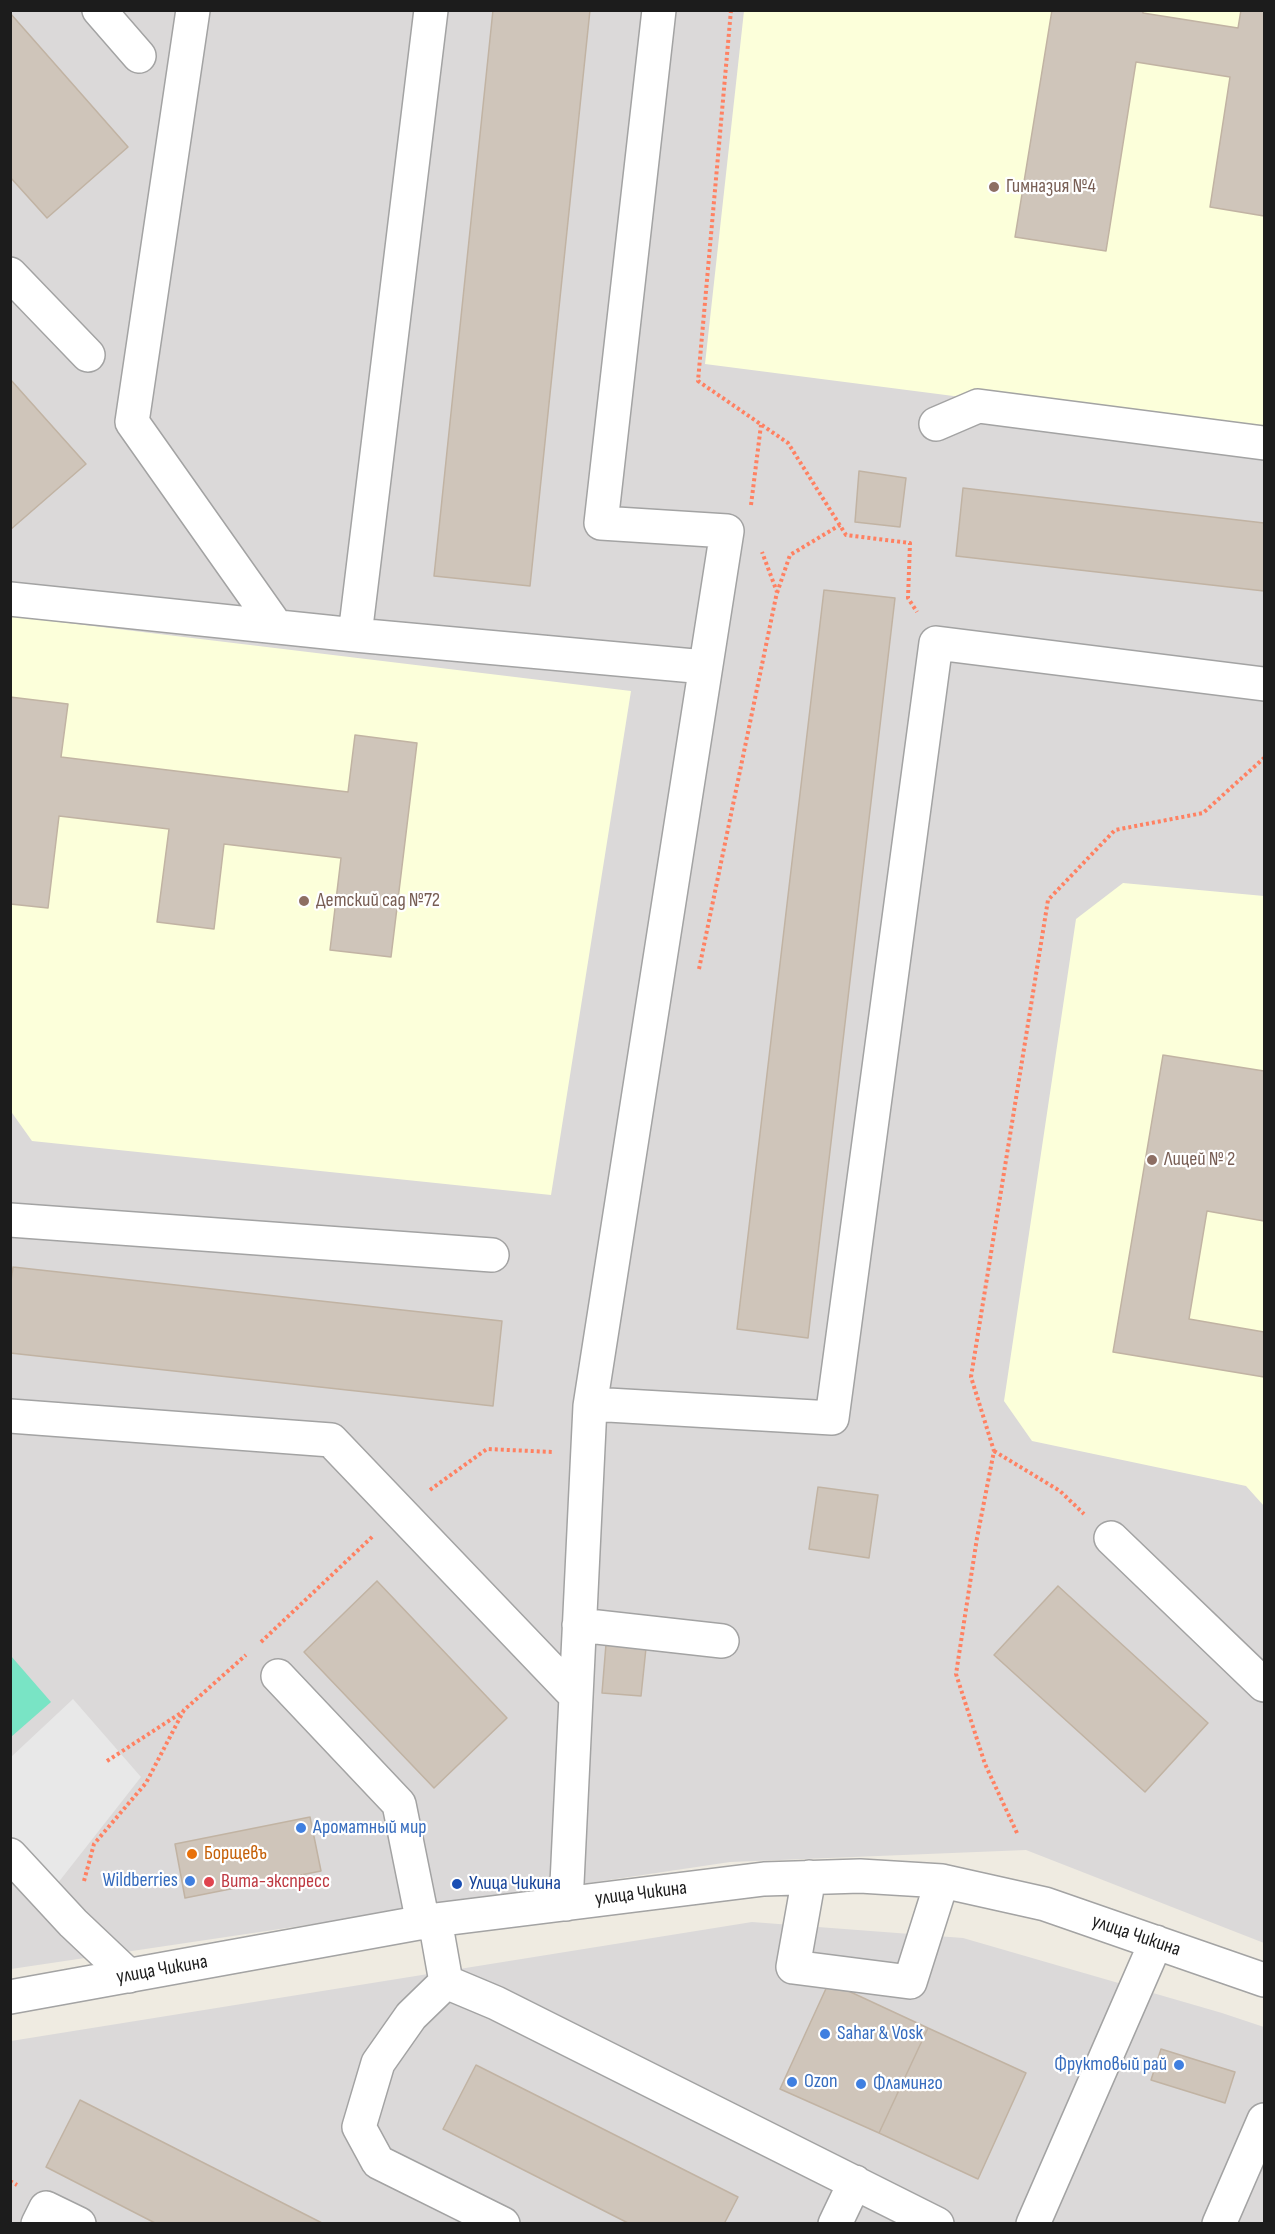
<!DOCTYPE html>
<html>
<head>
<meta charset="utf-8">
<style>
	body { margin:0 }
	#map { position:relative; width:1275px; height:2234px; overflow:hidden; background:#efebe1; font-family:"Sofia Sans Condensed",sans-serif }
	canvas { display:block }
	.frame { position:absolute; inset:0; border:12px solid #1c1c1c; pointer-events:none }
</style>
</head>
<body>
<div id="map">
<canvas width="1275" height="2234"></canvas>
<div class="frame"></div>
</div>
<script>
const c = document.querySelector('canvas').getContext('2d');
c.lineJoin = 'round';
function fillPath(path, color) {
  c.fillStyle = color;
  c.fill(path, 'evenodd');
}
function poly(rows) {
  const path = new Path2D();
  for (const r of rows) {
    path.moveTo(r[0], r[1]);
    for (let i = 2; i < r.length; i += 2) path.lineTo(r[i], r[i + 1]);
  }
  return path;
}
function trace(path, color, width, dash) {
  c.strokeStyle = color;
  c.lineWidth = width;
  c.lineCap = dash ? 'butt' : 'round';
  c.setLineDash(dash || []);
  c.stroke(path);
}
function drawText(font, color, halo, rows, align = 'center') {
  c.font = font + ' "Sofia Sans Condensed",sans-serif';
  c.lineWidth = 4.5;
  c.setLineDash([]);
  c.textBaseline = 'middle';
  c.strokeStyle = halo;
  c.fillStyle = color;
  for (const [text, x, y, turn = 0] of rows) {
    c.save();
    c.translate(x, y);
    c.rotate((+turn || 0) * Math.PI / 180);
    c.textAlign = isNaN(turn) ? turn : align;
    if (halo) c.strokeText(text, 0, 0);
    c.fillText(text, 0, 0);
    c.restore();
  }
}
fillPath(poly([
	[11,11,1264,11,1264,1943,1026,1850,730,1862,11,1969],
	[752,1922,963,1938,1222,2013,1264,2027,1264,2223,11,2224,11,2041]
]), '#dbd9d9');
fillPath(poly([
	[744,11,1264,11,1264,436,705,364],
	[10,616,631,691,551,1195,32,1141,10,1110],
	[1123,883,1264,896,1264,1506,1246,1486,1032,1441,1004,1401,1076,919]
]), '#fcffda');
fillPath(poly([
	[11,1656,51,1702,11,1737,10,1737]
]), '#79e4c5');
fillPath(poly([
	[73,1699,141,1777,54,1888,11,1840,11,1757]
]), '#e8e8e8');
const building = poly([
	[493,10,590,10,530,586,434,576,493,10],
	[1052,10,1143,10,1143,13,1238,28,1241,10,1264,10,1264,216,1210,207,1230,77,1136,62,1106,251,1015,237,1052,10],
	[10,13,128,147,47,218,10,177,10,13],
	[10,379,86,464,10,530,10,379],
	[859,471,906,478,900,527,855,522,859,471],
	[963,488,1264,523,1264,591,956,556,963,488],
	[824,590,895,598,808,1338,737,1329,824,590],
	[10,697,68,704,61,757,348,792,355,735,417,743,391,957,330,950,341,858,224,844,214,929,157,922,169,829,59,816,48,908,10,904,10,697],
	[1163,1055,1264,1071,1264,1221,1207,1211,1189,1319,1264,1332,1264,1377,1113,1352,1163,1055],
	[13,1267,502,1321,493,1406,10,1353,10,1288,13,1267],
	[818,1487,878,1495,869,1558,809,1549,818,1487],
	[377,1581,507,1718,434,1788,304,1652,377,1581],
	[1058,1586,1208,1723,1145,1792,994,1655,1058,1586],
	[606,1644,646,1648,641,1696,602,1693,606,1644],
	[310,1817,321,1871,185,1898,175,1844,310,1817],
	[829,1982,928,2028,879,2133,780,2089,829,1982],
	[928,2028,1026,2073,978,2179,879,2133,928,2028],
	[1161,2049,1235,2072,1225,2103,1151,2080,1161,2049],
	[476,2065,738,2197,724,2224,630,2224,443,2129,476,2065],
	[80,2100,324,2224,157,2224,46,2167,80,2100]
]);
fillPath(building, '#cfc5ba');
trace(building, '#c1b3a3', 1.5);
const minor = poly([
	[99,10,139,56],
	[193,10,132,422,276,626],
	[10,274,88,355],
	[936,424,978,406,1264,443],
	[10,599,355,635,705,667],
	[355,635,431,10],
	[10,1220,492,1255],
	[590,1406,727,531,601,523,659,10],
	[10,1416,331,1440,576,1696],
	[1111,1538,1264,1685],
	[579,1625,722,1641],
	[278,1676,399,1804,423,1923],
	[10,1855,73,1923,129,1976],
	[809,1877,793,1967,910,1982,942,1881],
	[566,1904,590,1406,608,1405,832,1418,936,643,1264,684],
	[435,1920,446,1982,496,2003,937,2224],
	[446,1982,411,2016,378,2063,359,2127,378,2162,503,2224],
	[10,1997,435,1920,764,1879,860,1876,942,1881,1045,1904,1264,1980],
	[38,2224,46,2208,79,2224],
	[835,2224,855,2182],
	[1033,2224,1156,1942],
	[1219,2224,1264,2120]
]);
trace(minor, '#a3a3a3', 36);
trace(poly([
	[731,10,698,381,788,443,846,535,910,543,908,598,917,612],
	[751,505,761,425],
	[777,593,790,555,840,525],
	[699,969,777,592,762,552],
	[994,1451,1060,1491,1084,1514],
	[430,1490,487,1449,553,1452],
	[261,1642,373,1536],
	[107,1761,184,1711],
	[1017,1833,985,1764,956,1674,977,1538,994,1451,971,1377,1048,900,1115,830,1203,813,1264,758],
	[84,1881,94,1844,146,1783,184,1710,246,1655],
	[10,2181,17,2185]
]), '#ff8162', 4, [3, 3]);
trace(minor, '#fff', 33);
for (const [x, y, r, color] of [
	[994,187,6,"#8d6e63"],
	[304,901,6,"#8d6e63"],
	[1152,1160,6,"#8d6e63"],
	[301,1828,6,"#3f7fe0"],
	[192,1854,6,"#e8710a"],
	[190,1881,6,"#3f7fe0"],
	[209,1882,6,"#e0444e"],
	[457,1884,6,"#1a4fb4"],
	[825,2034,6,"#3f7fe0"],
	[1179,2065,6,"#3f7fe0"],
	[792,2082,6,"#3f7fe0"],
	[861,2084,6,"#3f7fe0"]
]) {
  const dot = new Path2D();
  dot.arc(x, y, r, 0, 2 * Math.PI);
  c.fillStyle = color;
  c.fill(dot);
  trace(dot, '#fff', 2);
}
drawText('20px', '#785e54', '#fff', [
	["Гимназия №4",1006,187],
	["Детский сад №72",316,901],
	["Лицей № 2",1164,1160]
], 'left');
drawText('20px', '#366cbe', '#fff', [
	["Ароматный мир",313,1828],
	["Wildberries",178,1881,"right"],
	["Sahar & Vosk",837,2034],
	["Фруктовый рай",1167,2065,"right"],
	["Ozon",804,2082],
	["Фламинго",873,2084]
], 'left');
drawText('20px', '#c56008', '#fff', [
	["Борщевъ",204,1854]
], 'left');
drawText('20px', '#be3a42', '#fff', [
	["Вита-экспресс",221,1882]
], 'left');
drawText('20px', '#164399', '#fff', [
	["Улица Чикина",469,1884]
], 'left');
drawText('20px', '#1c1c1c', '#fff', [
	["улица Чикина",641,1894,-7],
	["улица Чикина",1136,1936,19],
	["улица Чикина",162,1970,-10]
]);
</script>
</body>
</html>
